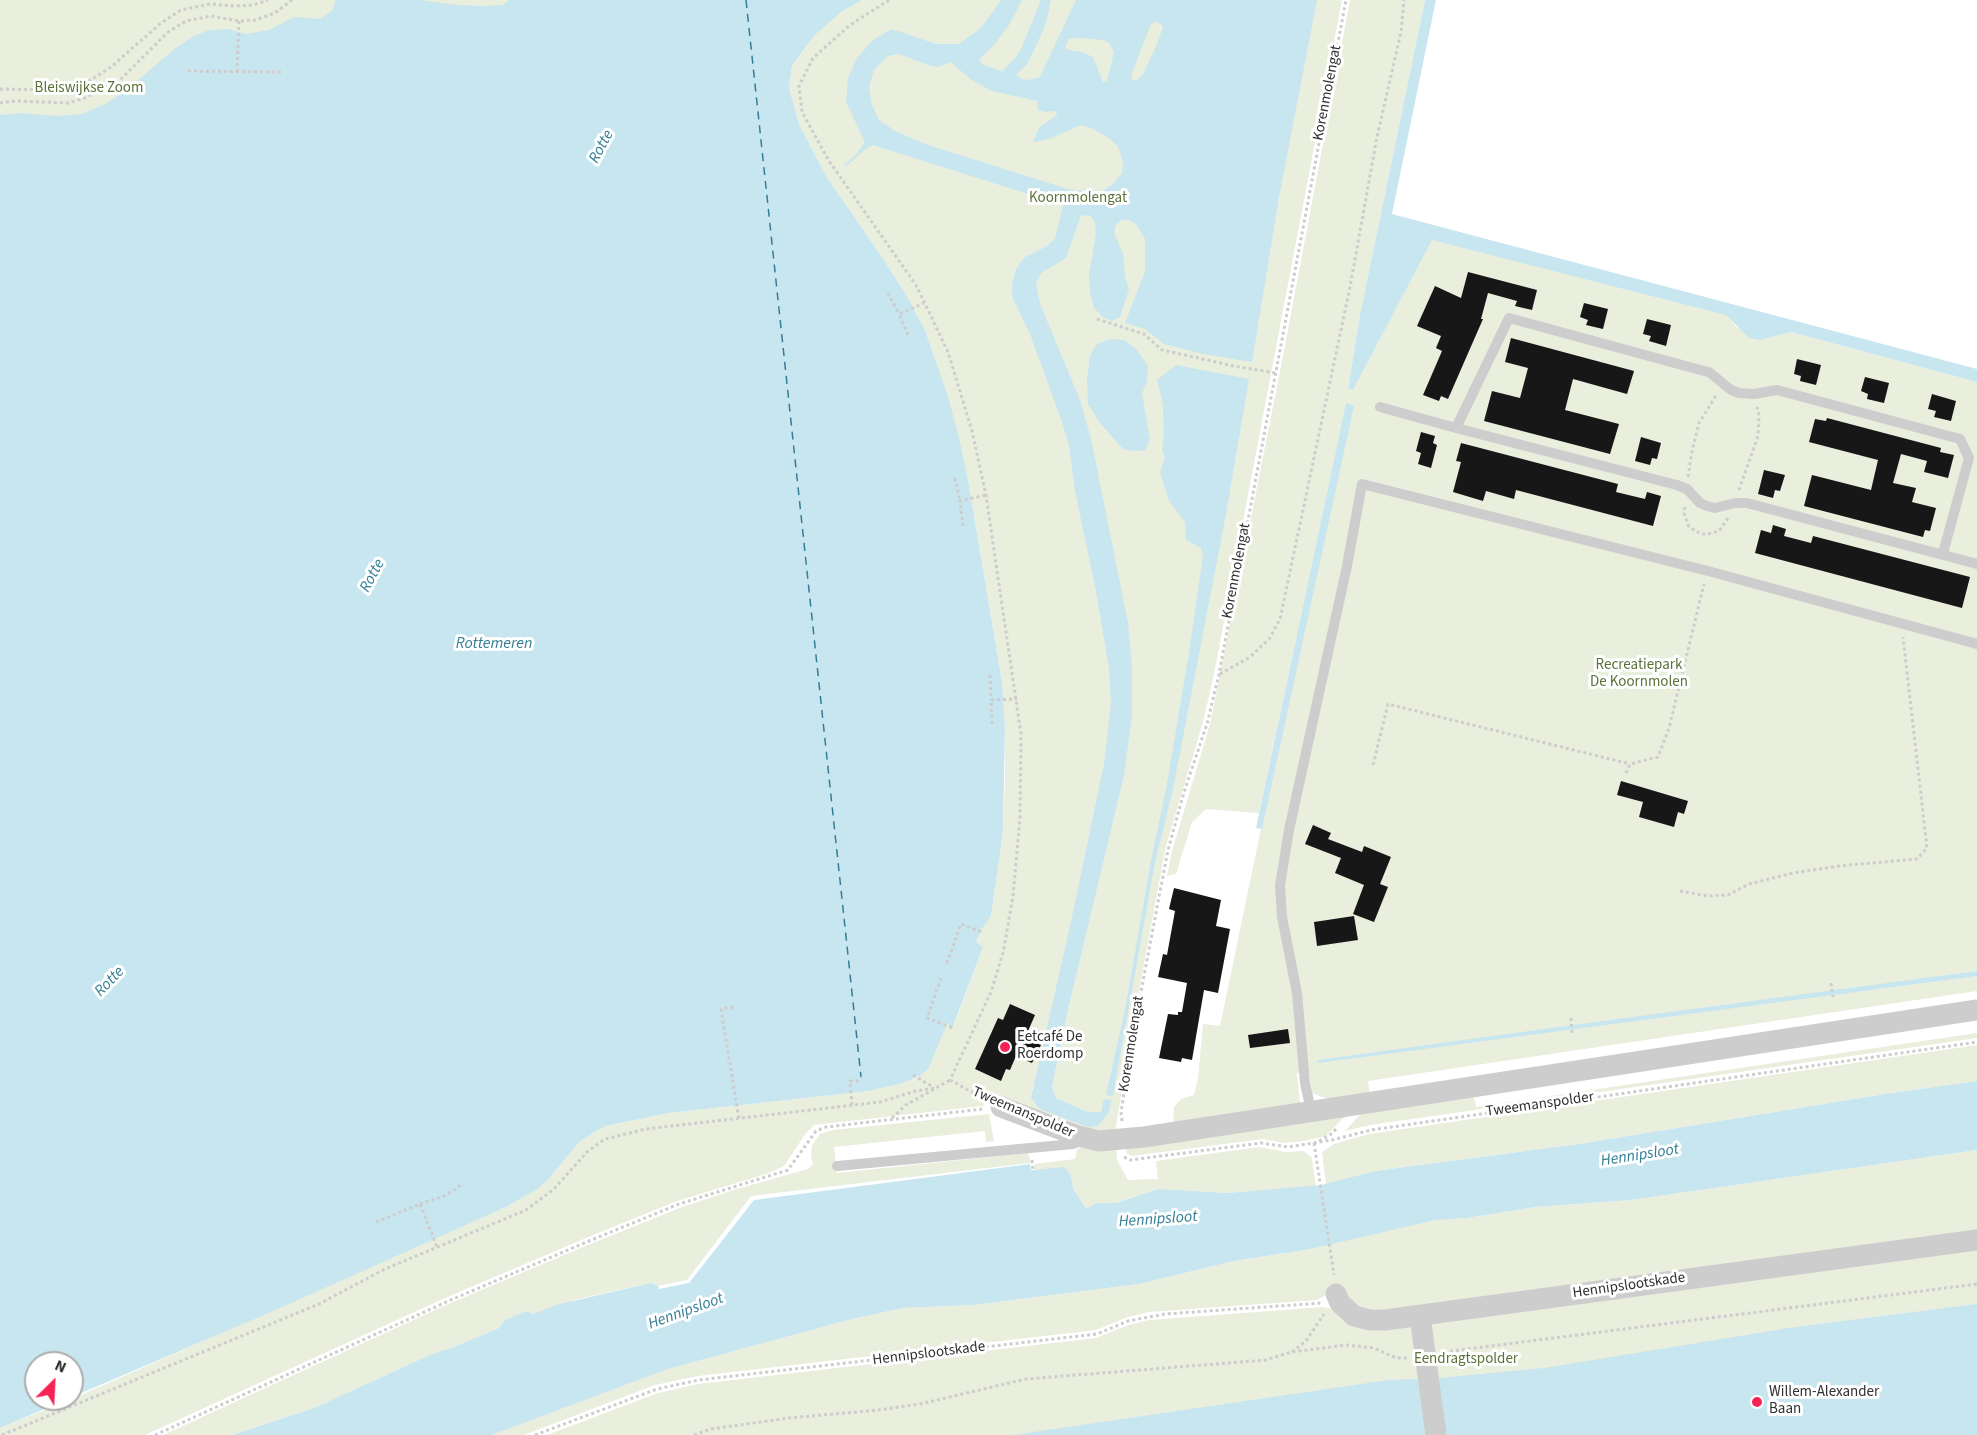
<!DOCTYPE html>
<html>
<head>
<meta charset="utf-8">
<style>
	body { margin:0 }
	#map { position:relative; width:1977px; height:1435px; overflow:hidden; background:#fff; font-family:"Source Sans 3",sans-serif }
	canvas { display:block }
	.north { position:absolute; left:24px; top:1351px; width:60px; height:60px; box-sizing:border-box; background:#fff; border:2px solid #acacac; border-radius:50%; rotate:24deg; font-size:16px; font-weight:700; line-height:24px; text-align:center; color:#303030 }
	.north::after { content:''; display:block; margin:auto; width:21px; height:27px; background:#f62454; clip-path:polygon(50% 0,100% 100%,50% 72%,0 100%) }
</style>
</head>
<body>
<div id="map">
<canvas width="1977" height="1435"></canvas>
<div class="north">N</div>
</div>
<script>
const c = document.querySelector('canvas').getContext('2d');
c.lineJoin = 'round';
function fillPath(path, color) {
  c.fillStyle = color;
  c.fill(path, 'evenodd');
}
function poly(rows) {
  const path = new Path2D();
  for (const r of rows) {
    path.moveTo(r[0], r[1]);
    for (let i = 2; i < r.length; i += 2) path.lineTo(r[i], r[i + 1]);
  }
  return path;
}
function trace(path, color, width, dash) {
  c.strokeStyle = color;
  c.lineWidth = width;
  c.lineCap = dash ? 'butt' : 'round';
  c.setLineDash(dash || []);
  c.stroke(path);
}
function drawText(font, color, halo, rows, align = 'center') {
  c.font = font + ' "Source Sans 3",sans-serif';
  c.lineWidth = 6;
  c.setLineDash([]);
  c.textBaseline = 'middle';
  c.strokeStyle = halo;
  c.fillStyle = color;
  for (const [text, x, y, turn = 0] of rows) {
    c.save();
    c.translate(x, y);
    c.rotate((+turn || 0) * Math.PI / 180);
    c.textAlign = isNaN(turn) ? turn : align;
    if (halo) c.strokeText(text, 0, 0);
    c.fillText(text, 0, 0);
    c.restore();
  }
}
fillPath(poly([
	[0,0,560,0,0,203],
	[862,0,1342,0,1214,674,1203,722,1166,846,1135,1012,1115,1132,1090,1132,988,1096,983,1106,814,1125,806,1133,784,1166,766,1174,677,1201,586,1238,443,1299,145,1435,0,1435,0,1428,72,1399,504,1208,536,1190,548,1180,579,1142,605,1126,669,1113,869,1091,903,1083,919,1076,947,1024,954,1026,983,947,976,943,982,929,991,916,1003,832,1005,783,1005,726,1002,682,968,480,948,396,925,330,907,296,880,254,826,176,799,124,789,88,792,67,814,36,841,12],
	[1070,1002,1052,1087,1056,1098,1088,1112,1101,1112,1112,1100,1109,1112,1088,1127,1032,1089],
	[1350,0,1425,0,1360,315,1348,389,1353,390,1432,239,1727,315,1736,327,1760,340,1791,332,1977,382,1977,971,1729,1008,1977,976,1977,991,1368,1081,1370,1094,1330,1100,1312,1093,1309,1071,1297,1073,1300,1103,1173,1127,1174,1107,1181,1099,1194,1095,1198,1079,1203,1024,1220,1026,1349,405,1346,404,1259,813,1206,809,1192,822,1176,874,1167,876,1172,851,1210,724,1284,351],
	[1977,1033,1977,1038,1370,1125,1345,1131,1366,1108,1473,1093,1476,1107],
	[1977,1045,1977,1081,1885,1094,1579,1144,1375,1171,1326,1184,1322,1152,1334,1144,1369,1134],
	[1350,1111,1326,1136,1304,1141,1283,1143,1263,1139,1132,1156,1126,1153,1127,1143],
	[989,1114,994,1141,986,1142,985,1131,834,1147,837,1173,1028,1153,1031,1163,751,1196,687,1280,658,1286,651,1283,578,1299,533,1314,526,1311,505,1320,499,1328,451,1348,432,1354,314,1408,232,1435,163,1435,446,1305,590,1244,682,1207,737,1189,808,1169,813,1164,811,1157,812,1145,820,1134,833,1130],
	[1116,1142,1117,1160,1128,1180,1158,1179,1156,1161,1259,1147,1286,1152,1304,1151,1312,1158,1316,1186,1228,1193,1158,1189,1116,1203,1096,1203,1086,1209,1073,1188,1071,1175,1035,1170,1034,1164,1075,1159,1077,1149],
	[1977,1150,1977,1435,547,1435,658,1393,698,1384,1096,1338,1128,1325,1149,1320,1323,1307,1336,1310,1326,1295,1317,1300,1149,1312,1128,1317,1096,1330,698,1376,655,1385,524,1435,492,1435,668,1369,852,1319,903,1308,973,1305,1139,1284,1234,1261,1311,1249,1435,1219,1467,1218,1535,1207,1631,1200]
]), '#e9eedd');
fillPath(poly([
	[336,0,421,0,457,5,483,6,503,5,509,0,862,0,841,12,814,36,792,66,789,88,799,124,826,176,880,254,907,296,925,330,948,396,959,438,968,480,1002,682,1005,726,1003,832,991,916,982,929,976,942,983,947,953,1027,947,1024,928,1069,919,1076,903,1083,869,1091,669,1113,605,1126,579,1142,548,1180,536,1190,504,1208,271,1312,72,1397,72,1363,36,1363,36,1399,68,1399,0,1428,0,115,22,113,56,116,82,114,107,103,128,89,172,51,192,37,209,30,229,29,245,34,269,30,294,17,320,19,332,11],
	[1001,0,1022,0,1009,25,994,45,979,59,983,65,1002,71,1016,57,1022,47,1041,0,1051,0,1046,23,1037,44,1027,64,1016,75,1022,79,1030,80,1040,77,1076,0,1317,0,1279,197,1252,362,1203,354,1164,344,1145,329,1125,323,1145,272,1145,239,1136,224,1129,220,1122,220,1116,224,1114,233,1123,254,1125,277,1129,289,1120,317,1112,321,1103,317,1094,308,1090,293,1089,274,1096,234,1095,222,1091,216,1081,215,1066,258,1041,273,1036,283,1040,304,1080,400,1091,439,1128,623,1132,668,1132,715,1124,775,1070,1001,1052,1087,1056,1098,1088,1112,1101,1112,1104,1099,1112,1100,1109,1112,1098,1126,1088,1127,1040,1109,1031,1098,1071,922,1104,764,1111,704,1109,668,1095,586,1075,491,1069,446,1063,425,1030,334,1012,296,1012,284,1016,269,1025,257,1047,246,1055,239,1063,205,873,145,868,147,845,167,844,165,855,156,865,142,846,102,848,78,857,58,873,40,892,29,936,44,959,44,981,28],
	[1156,22,1161,24,1163,28,1154,51,1143,74,1137,80,1132,80,1132,73,1151,24],
	[1079,38,1103,40,1109,43,1114,52,1107,81,1103,82,1093,57,1082,52,1068,50,1065,47,1069,39],
	[899,54,928,65,938,67,951,62,970,79,992,91,1037,101,1038,110,1045,112,1056,111,1057,115,1039,128,1033,142,1049,139,1081,125,1091,128,1104,135,1118,146,1123,161,1122,173,1113,184,1101,192,1071,190,925,144,895,131,879,120,872,105,869,87,874,70,888,56],
	[1425,0,1436,0,1392,214,1977,369,1977,382,1791,332,1760,340,1749,338,1726,315,1432,240,1353,390,1348,389,1360,315],
	[1110,339,1124,340,1136,349,1148,366,1147,382,1142,393,1150,440,1145,451,1124,450,1100,423,1088,404,1087,381,1090,356,1097,344],
	[1176,365,1249,379,1226,514,1173,789,1155,862,1113,1096,1106,1095,1125,1010,1151,861,1166,789,1189,653,1203,556,1201,548,1186,540,1185,522,1169,501,1160,472,1165,458,1162,449,1164,436,1163,405,1157,380],
	[1346,403,1354,406,1262,829,1256,828],
	[1977,971,1977,976,1318,1063,1318,1060,1573,1025],
	[1977,1081,1977,1150,1631,1200,1535,1207,1467,1218,1435,1220,1311,1249,1234,1261,1139,1284,973,1305,903,1308,852,1319,668,1369,492,1435,232,1435,314,1408,432,1354,451,1348,499,1328,505,1320,526,1311,533,1314,560,1304,651,1283,658,1286,687,1280,751,1196,1034,1163,1035,1170,1064,1167,1071,1175,1073,1188,1086,1209,1096,1203,1116,1203,1158,1189,1228,1193,1321,1185,1375,1171,1579,1144,1885,1094],
	[1977,1304,1977,1435,1013,1435,1389,1380,1439,1378,1544,1368,1795,1327]
]), '#c8e6f0');
fillPath(poly([
	[1030,1160,1034,1160,1035,1170,1031,1170,1030,1164,754,1200,689,1283,659,1289,658,1286,687,1280,751,1196,1030,1163]
]), '#fff');
trace(poly([
	[746,0,861,1077]
]), '#337e94', 1.5, [8, 6]);
fillPath(poly([
	[1468,272,1537,290,1532,310,1515,306,1517,301,1488,293,1481,319,1483,319,1448,399,1441,396,1439,401,1423,395,1442,351,1436,348,1441,336,1417,326,1435,286,1461,298],
	[1584,303,1608,309,1603,329,1586,325,1588,320,1580,317],
	[1647,319,1671,325,1666,346,1649,341,1651,336,1643,334],
	[1511,338,1634,371,1627,394,1573,379,1565,410,1619,424,1610,454,1484,421,1492,391,1520,398,1528,368,1505,362],
	[1797,359,1821,365,1816,385,1800,381,1801,376,1794,374],
	[1865,377,1889,383,1884,403,1867,399,1868,394,1861,391],
	[1932,394,1956,401,1951,421,1934,417,1936,411,1928,409],
	[1827,418,1941,448,1940,452,1954,455,1948,478,1924,472,1927,461,1901,454,1893,483,1916,488,1912,502,1936,508,1930,531,1925,530,1923,537,1804,506,1812,475,1871,490,1878,460,1809,442,1815,419,1826,421],
	[1421,432,1435,436,1433,443,1437,445,1431,468,1418,464,1421,453,1416,451],
	[1641,437,1661,443,1657,459,1652,458,1650,465,1635,461],
	[1461,443,1618,484,1616,492,1645,499,1647,492,1661,496,1653,526,1516,490,1514,499,1486,491,1483,501,1453,492,1461,462,1456,461],
	[1764,470,1785,475,1780,491,1775,490,1773,498,1758,494],
	[1773,525,1786,529,1784,536,1811,543,1813,536,1970,577,1962,608,1755,553,1761,530,1771,533],
	[1621,781,1688,801,1684,814,1678,812,1674,827,1639,817,1643,802,1617,795],
	[1313,825,1331,833,1328,839,1362,852,1364,846,1391,857,1380,884,1388,887,1374,922,1353,914,1364,885,1335,873,1341,858,1305,844],
	[1174,888,1221,900,1216,926,1230,929,1218,993,1204,990,1192,1060,1182,1058,1181,1062,1159,1058,1168,1014,1178,1015,1178,1012,1182,1012,1187,983,1158,977,1163,954,1167,955,1175,911,1169,909],
	[1354,916,1358,940,1317,946,1314,922],
	[1010,1004,1035,1015,1025,1038,1041,1045,1032,1063,1016,1056,1010,1070,1006,1069,1001,1081,975,1069,998,1018,1003,1020],
	[1288,1029,1290,1043,1250,1048,1248,1035]
]), '#171717');
trace(poly([
	[889,0,850,25,813,58,799,86,802,112,829,161,916,285,948,352,972,431,986,495,997,571,1021,734,1020,818,1013,896,1003,953,991,992,950,1080],
	[188,71,283,72],
	[237,72,239,21],
	[0,89,65,90,81,86,111,67,161,23,181,10,210,4,234,6,253,5,268,0],
	[0,103,15,101,68,103,85,98,121,79,168,32,186,21,211,16,239,21,255,20,275,13,292,0],
	[888,293,899,314],
	[1097,319,1144,334,1162,350,1234,366,1275,373],
	[908,335,899,314,924,303],
	[1688,477,1692,451,1699,423,1717,394],
	[955,478,960,501],
	[1739,490,1758,436,1759,415,1757,407],
	[1685,507,1684,513,1689,527,1701,534,1708,534,1719,531,1728,518],
	[963,526,960,501,986,495],
	[1220,674,1250,657,1269,639,1280,619,1350,287,1377,137,1401,32,1404,0],
	[990,675,991,700],
	[992,724,991,700,1017,699],
	[1373,765,1388,704,1630,764],
	[1626,773,1630,764,1658,757,1669,728,1704,584],
	[1680,891,1708,896,1728,895,1749,884,1793,873,1839,866,1917,859,1927,848,1903,637],
	[947,963,961,924,984,933],
	[941,978,927,1018,953,1028],
	[1831,983,1833,997],
	[733,1007,721,1009,739,1119],
	[1571,1018,1572,1033],
	[913,1075,933,1087],
	[950,1080,986,1100],
	[852,1105,850,1081,858,1081,861,1077],
	[892,1118,906,1105,950,1080],
	[1122,1121,1121,1112,1139,1002,1168,850,1184,792,1207,724,1219,674,1346,0],
	[1319,1141,1330,1135,1337,1128],
	[1314,1143,1334,1275],
	[1124,1157,1130,1160,1261,1143,1288,1147,1332,1140,1371,1130,1977,1042],
	[1032,1160,1033,1170],
	[420,1204,444,1196,463,1184],
	[376,1222,420,1204,437,1247],
	[1292,1352,1306,1341,1324,1314],
	[1444,1352,1977,1284],
	[2,1435,319,1304,385,1269,526,1210,554,1189,587,1152,605,1139,646,1129,880,1102,916,1091,935,1088],
	[155,1435,446,1302,589,1241,679,1204,788,1170,816,1131,826,1127,983,1109],
	[535,1435,657,1389,699,1380,1097,1334,1128,1321,1165,1314,1322,1303],
	[694,1435,711,1429,789,1418,878,1410,920,1404,1026,1379,1266,1360,1291,1352,1346,1345,1374,1348,1396,1358,1408,1358]
]), '#cdcdcd', 3, [3, 3]);
trace(poly([
	[1380,407,1456,428,1509,318,1704,371,1709,372,1731,390,1739,393,1754,394,1777,390,1960,439,1969,458,1943,553],
	[1456,428,1677,485,1687,489,1700,503,1707,506,1715,508,1735,503,1747,503,1977,564],
	[1311,1111,1305,1083,1297,993,1282,917,1280,885,1289,830,1347,566,1362,484,1708,571,1977,644],
	[837,1166,1073,1144,1082,1141]
]), '#cdcdcd', 10);
trace(poly([
	[1001,1107,1078,1136,1099,1141,1144,1137,1977,1010],
	[1336,1294,1340,1303,1354,1316,1370,1320,1385,1320,1977,1240],
	[1420,1316,1436,1435]
]), '#cdcdcd', 21);
for (const [x, y, r, color] of [
	[1005,1047,6,"#f62454"],
	[1757,1402,6,"#f62454"]
]) {
  const dot = new Path2D();
  dot.arc(x, y, r, 0, 2 * Math.PI);
  c.fillStyle = color;
  c.fill(dot);
  trace(dot, '#fff', 2);
}
drawText('15px', '#5c7139', '#fff', [
	["Bleiswijkse Zoom",89,89],
	["Koornmolengat",1078,199],
	["Recreatiepark",1639,666],
	["De Koornmolen",1639,683],
	["Eendragtspolder",1466,1360]
]);
drawText('15px', '#303030', '#fff', [
	["Korenmolengat",1328,93,-79],
	["Korenmolengat",1237,571,-79],
	["Korenmolengat",1132,1044,-81],
	["Tweemanspolder",1540,1105,-8],
	["Tweemanspolder",1023,1113,23],
	["Hennipslootskade",1629,1286,-8],
	["Hennipslootskade",929,1354,-7]
]);
drawText('15px', '#303030', '#fff', [
	["Eetcafé De",1017,1038],
	["Roerdomp",1017,1055],
	["Willem-Alexander",1769,1393],
	["Baan",1769,1410]
], 'left');
drawText('italic 16px', '#337e94', '#fff', [
	["Rotte",602,147,-62],
	["Rotte",373,576,-62],
	["Rottemeren",494,644],
	["Rotte",110,982,-46],
	["Hennipsloot",1640,1156,-9],
	["Hennipsloot",1158,1220,-4],
	["Hennipsloot",686,1312,-20]
]);
</script>
</body>
</html>
